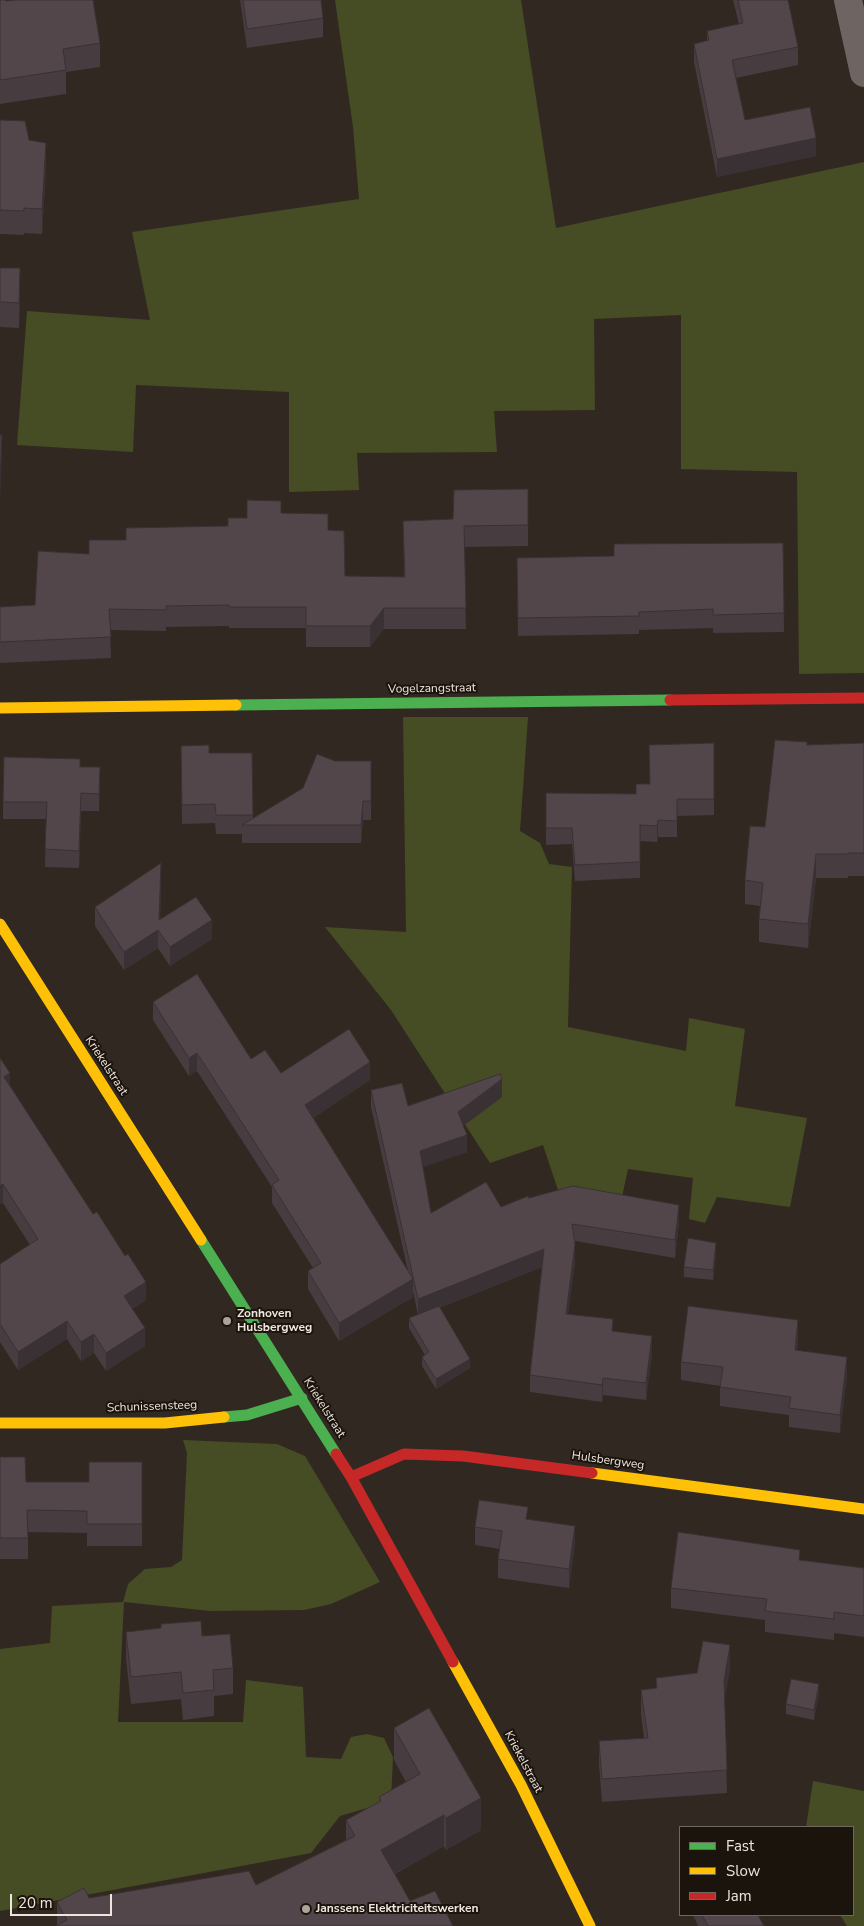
<!DOCTYPE html>
<html>
<head>
<meta charset="utf-8">
<style>
	body { margin:0 }
	#map { position:relative; width:864px; height:1926px; overflow:hidden; background:#312921; font-family:"Nunito Sans",sans-serif }
	canvas { display:block }
	.legend { position:absolute; left:679px; top:1826px; width:175px; height:90px; box-sizing:border-box; background:#1a140d; border:1px solid #6f6860; margin:0; padding:6px 9px; list-style:none; font-size:15px; color:#efe5dc }
	.legend li { display:flex; align-items:center; gap:10px; height:25px }
	.legend b { width:25px; border:1px solid #6f6860 }
	.scale { position:absolute; left:10px; top:1894px; width:102px; height:22px; box-sizing:border-box; border:2px solid #efe5dc; border-top:0; padding-left:6px; font-size:15px; line-height:18px; white-space:nowrap; color:#efe5dc; -webkit-text-stroke:4px #1a140d; paint-order:stroke }
</style>
</head>
<body>
<div id="map">
<canvas width="864" height="1926"></canvas>
<ul class="legend">
<li><b style="height:6px;background:#4caf50"></b>Fast</li>
<li><b style="height:6px;background:#ffc107"></b>Slow</li>
<li><b style="height:6px;background:#c62828"></b>Jam</li>
</ul>
<div class="scale">20 m</div>
</div>
<script>
const c = document.querySelector('canvas').getContext('2d');
c.lineJoin = 'round';
function fillPath(path, color) {
  c.fillStyle = color;
  c.fill(path, 'evenodd');
}
function poly(rows) {
  const path = new Path2D();
  for (const r of rows) {
    path.moveTo(r[0], r[1]);
    for (let i = 2; i < r.length; i += 2) path.lineTo(r[i], r[i + 1]);
  }
  return path;
}
function trace(path, color, width, dash) {
  c.strokeStyle = color;
  c.lineWidth = width;
  c.lineCap = dash ? 'butt' : 'round';
  c.setLineDash(dash || []);
  c.stroke(path);
}
function drawText(font, color, halo, rows, align = 'center') {
  c.font = font + ' "Nunito Sans",sans-serif';
  c.lineWidth = 4;
  c.setLineDash([]);
  c.textBaseline = 'middle';
  c.strokeStyle = halo;
  c.fillStyle = color;
  for (const [text, x, y, turn = 0] of rows) {
    c.save();
    c.translate(x, y);
    c.rotate((+turn || 0) * Math.PI / 180);
    c.textAlign = isNaN(turn) ? turn : align;
    if (halo) c.strokeText(text, 0, 0);
    c.fillText(text, 0, 0);
    c.restore();
  }
}
fillPath(poly([
	[335,0,521,0,556,228,864,162,864,673,799,674,797,472,681,469,681,315,594,319,595,410,494,411,497,452,357,453,359,490,289,492,289,392,136,385,133,452,17,445,27,311,150,320,132,232,359,199,353,127],
	[403,717,528,717,520,831,540,843,549,864,572,867,568,1027,686,1051,689,1018,745,1029,735,1106,807,1118,790,1207,717,1197,705,1223,689,1219,693,1178,628,1169,622,1197,559,1193,543,1145,490,1163,391,1010,325,927,406,932],
	[183,1440,277,1444,305,1456,380,1582,331,1604,304,1610,210,1611,124,1602,118,1722,243,1722,246,1680,303,1687,306,1757,341,1759,351,1737,367,1734,384,1738,393,1757,391,1801,340,1816,311,1853,0,1911,0,1649,50,1643,52,1606,123,1602,128,1584,145,1569,171,1567,182,1560,187,1453],
	[813,1781,864,1791,864,1926,847,1926,840,1915,853,1915,853,1827,806,1827]
]), '#464c24');
trace(poly([
	[848,0,864,73]
]), '#6e6462', 28);
trace(poly([
	[236,705,670,700],
	[201,1240,336,1454],
	[224,1417,247,1415,302,1398]
]), '#4caf50', 11);
trace(poly([
	[0,708,236,705],
	[0,924,201,1240],
	[0,1423,165,1423,224,1417],
	[592,1473,864,1509],
	[453,1662,521,1785,590,1926]
]), '#ffc107', 11);
trace(poly([
	[670,700,864,698],
	[336,1454,351,1477,453,1662],
	[351,1477,404,1454,463,1456,592,1473]
]), '#c62828', 11);
fillPath(poly([
	[0,0,6,1,100,43,100,67,66,72,66,94,0,104],
	[240,0,321,0,323,18,323,37,247,48],
	[733,0,788,0,798,47,798,65,736,78,745,120,816,156,717,177,694,62,694,44,707,41,707,31,739,24],
	[0,120,29,140,46,167,42,234,24,233,24,235,0,234],
	[0,268,20,293,19,328,0,327],
	[281,513,328,530,345,576,404,577,403,521,528,525,528,546,464,547,466,629,384,629,370,647,306,647,306,628,229,628,229,626,166,627,166,631,110,630,111,658,0,663,0,607,35,605,89,554,126,540,228,526,247,518],
	[783,543,784,632,713,633,713,628,639,630,639,634,518,636,517,558,614,556],
	[714,743,714,815,677,816,677,837,658,837,657,842,640,841,640,878,575,881,572,844,546,845,546,793,636,794,636,784,650,784,649,745],
	[864,743,864,876,848,876,848,878,816,878,808,948,759,942,759,919,760,906,745,904,745,880,765,827,807,745],
	[181,746,209,753,252,753,253,818,303,788,335,761,371,761,371,820,363,820,361,843,242,843,242,834,216,834,215,823,182,824],
	[80,767,100,767,99,811,81,811,79,868,45,867,46,819,3,819,3,802],
	[161,882,160,920,212,939,170,966,158,948,124,970,95,926,95,907],
	[153,1002,251,1059,281,1073,370,1080,313,1118,408,1271,371,1107,371,1090,408,1106,502,1097,463,1126,467,1152,423,1167,431,1213,501,1207,529,1198,679,1222,675,1258,575,1241,575,1262,568,1314,613,1331,652,1353,646,1400,603,1395,602,1402,530,1392,530,1375,542,1267,439,1308,470,1368,436,1389,422,1366,422,1357,425,1355,409,1328,409,1318,418,1315,413,1291,413,1297,339,1341,308,1289,308,1271,313,1268,272,1203,272,1187,197,1071,189,1076,153,1020],
	[10,1085,146,1300,132,1309,145,1346,106,1371,94,1353,81,1361,67,1339,18,1370,0,1342,0,1264,30,1245,3,1203,0,1204],
	[716,1253,713,1280,684,1277,684,1267],
	[798,1339,797,1350,847,1375,840,1433,789,1427,789,1415,720,1406,720,1386,681,1380,681,1362],
	[0,1457,26,1482,89,1482,142,1462,142,1546,87,1546,87,1533,28,1532,28,1559,0,1559],
	[528,1519,575,1544,569,1588,498,1578,498,1559,500,1549,475,1545,475,1527],
	[800,1560,864,1568,864,1637,834,1633,834,1640,765,1632,765,1620,671,1608,671,1588],
	[126,1632,202,1636,233,1668,233,1694,214,1696,214,1716,183,1720,181,1699,131,1704,126,1659],
	[730,1669,724,1701,727,1793,602,1802,599,1765,599,1741,644,1738,641,1714,641,1690,656,1688,656,1678],
	[819,1694,814,1720,786,1714,786,1704],
	[394,1728,481,1830,446,1850,444,1846,395,1874,410,1901,57,1926,57,1902,89,1898,256,1885,346,1840,346,1820,379,1802,379,1797,406,1782,394,1760],
	[693,1915,758,1915,764,1926,698,1926]
]), '#473c40');
fillPath(poly([
	[816,138,816,156,717,177,717,159],
	[46,143,46,167,42,234,42,209],
	[20,268,20,293,19,328,19,303],
	[2,435,2,454,0,502,0,483],
	[384,608,384,629,370,647,370,626],
	[81,793,81,811,79,868,79,851],
	[363,801,363,820,361,843,361,825],
	[658,820,658,837,657,842,657,826],
	[816,854,816,878,808,948,808,924],
	[161,863,161,882,160,931,159,920],
	[212,920,212,939,170,966,170,947],
	[158,930,158,948,124,970,124,952],
	[197,1053,197,1071,189,1076,189,1058],
	[370,1062,370,1080,305,1123,305,1105],
	[10,1073,10,1091,4,1077],
	[502,1079,502,1097,458,1130,458,1112],
	[467,1135,467,1152,420,1168,420,1151],
	[3,1184,3,1203,0,1204,0,1186],
	[679,1205,679,1222,675,1258,675,1240],
	[716,1243,716,1253,713,1280,713,1270],
	[575,1244,575,1262,566,1331,566,1314],
	[544,1249,544,1266,418,1316,418,1299],
	[413,1279,413,1297,339,1341,339,1323],
	[146,1282,146,1300,124,1314,124,1296],
	[798,1320,798,1339,795,1369,795,1350],
	[67,1321,67,1339,18,1370,18,1352],
	[145,1328,145,1346,106,1371,106,1353],
	[94,1334,94,1353,81,1361,81,1342],
	[652,1336,652,1353,646,1400,646,1383],
	[847,1357,847,1375,840,1433,840,1415],
	[470,1359,470,1368,436,1389,436,1379],
	[603,1378,603,1395,602,1402,602,1385],
	[575,1526,575,1544,569,1588,569,1569],
	[730,1645,730,1669,724,1704,724,1681],
	[819,1684,819,1694,814,1720,814,1710],
	[481,1798,481,1830,446,1850,446,1818],
	[444,1815,444,1846,381,1881,381,1850]
]), '#3a3134');
const building = poly([
	[0,0,6,0,6,1,15,0,93,0,100,43,63,49,66,70,0,80,0,0],
	[243,0,321,0,323,18,247,29,243,0],
	[738,0,788,0,798,47,732,60,745,120,810,107,816,138,717,159,694,44,709,40,707,31,743,23,738,0],
	[0,120,25,121,29,140,46,143,42,209,24,208,24,211,0,210,0,120],
	[0,268,20,268,19,303,0,302,0,268],
	[0,435,2,435,0,483,0,435],
	[528,489,528,525,464,526,466,608,384,608,370,626,306,626,306,607,229,607,229,605,166,606,166,610,109,609,111,637,0,642,0,607,35,605,38,551,89,554,89,540,126,540,126,528,228,526,228,518,247,518,247,500,281,501,281,513,328,514,328,530,344,531,345,576,405,577,403,521,453,519,454,490,528,489],
	[783,543,784,613,713,615,713,609,639,612,639,616,518,618,517,558,614,556,614,544,783,543],
	[775,740,807,742,807,745,864,743,864,853,848,853,848,854,816,854,808,924,759,919,763,883,745,880,750,826,765,827,775,740],
	[714,743,714,799,677,799,677,821,658,820,657,826,640,825,640,862,575,865,572,828,546,828,546,793,636,794,636,784,650,784,649,745,714,743],
	[209,745,209,753,252,753,253,815,216,815,215,804,182,805,181,746,209,745],
	[317,754,335,761,371,761,371,801,363,801,361,825,242,825,303,788,317,754],
	[4,757,80,759,80,767,100,767,99,794,81,793,79,851,45,849,47,802,3,802,4,757],
	[161,863,159,920,196,897,212,920,170,947,158,930,124,952,95,907,161,863],
	[197,974,251,1059,265,1050,281,1073,349,1029,370,1062,305,1105,413,1279,339,1323,308,1271,321,1263,272,1185,279,1180,197,1053,189,1058,153,1002,197,974],
	[0,1058,10,1073,4,1077,93,1214,97,1212,125,1256,128,1254,146,1282,124,1296,145,1328,106,1353,94,1334,81,1342,67,1321,18,1352,0,1324,0,1264,38,1239,3,1184,0,1186,0,1058],
	[500,1074,502,1079,458,1112,467,1135,420,1151,431,1213,486,1182,501,1207,528,1196,529,1198,573,1186,679,1205,675,1240,572,1224,575,1244,566,1314,613,1319,612,1331,652,1336,646,1383,603,1378,602,1385,530,1375,544,1249,418,1299,371,1090,402,1083,408,1106,500,1074],
	[688,1238,716,1243,713,1270,684,1267,688,1238],
	[439,1306,470,1359,436,1379,422,1357,429,1352,409,1318,439,1306],
	[688,1306,798,1320,795,1350,847,1357,840,1415,789,1408,791,1397,720,1387,723,1367,681,1362,688,1306],
	[0,1457,25,1457,26,1482,89,1482,89,1462,142,1462,142,1524,87,1524,87,1511,27,1510,28,1538,0,1538,0,1457],
	[479,1500,528,1507,526,1519,575,1526,569,1569,498,1559,502,1531,475,1527,479,1500],
	[678,1532,800,1550,799,1560,864,1568,864,1616,834,1612,834,1619,765,1611,767,1599,671,1588,678,1532],
	[201,1621,202,1636,230,1634,233,1668,213,1670,214,1690,183,1693,181,1672,131,1677,126,1632,161,1628,161,1624,201,1621],
	[703,1641,730,1645,724,1681,727,1770,602,1779,599,1741,648,1738,641,1690,657,1688,656,1678,697,1673,703,1641],
	[791,1679,819,1684,814,1710,786,1704,791,1679],
	[429,1708,481,1798,446,1818,444,1815,381,1850,410,1901,435,1891,453,1926,56,1926,67,1920,57,1902,84,1888,89,1898,249,1871,256,1885,355,1836,346,1820,381,1801,379,1797,420,1774,394,1728,429,1708],
	[702,1915,758,1915,764,1926,708,1926,702,1915]
]);
fillPath(building, '#53464b');
trace(building, '#3a3134', 1);
for (const [x, y, r, color] of [
	[227,1321,5,"#aca39b"],
	[306,1909,5,"#aca39b"]
]) {
  const dot = new Path2D();
  dot.arc(x, y, r, 0, 2 * Math.PI);
  c.fillStyle = color;
  c.fill(dot);
  trace(dot, '#1a140d', 2);
}
drawText('12px', '#efe5dc', '#1a140d', [
	["Vogelzangstraat",432,689,-1],
	["Kriekelstraat",106,1066,57],
	["Schunissensteeg",152,1407,-2],
	["Kriekelstraat",324,1408,58],
	["Hulsbergweg",608,1461,8],
	["Kriekelstraat",523,1762,62]
]);
drawText('bold 12px', '#efe5dc', '#1a140d', [
	["Zonhoven",237,1314],
	["Hulsbergweg",237,1328],
	["Janssens Elektriciteitswerken",316,1909]
], 'left');
</script>
</body>
</html>
